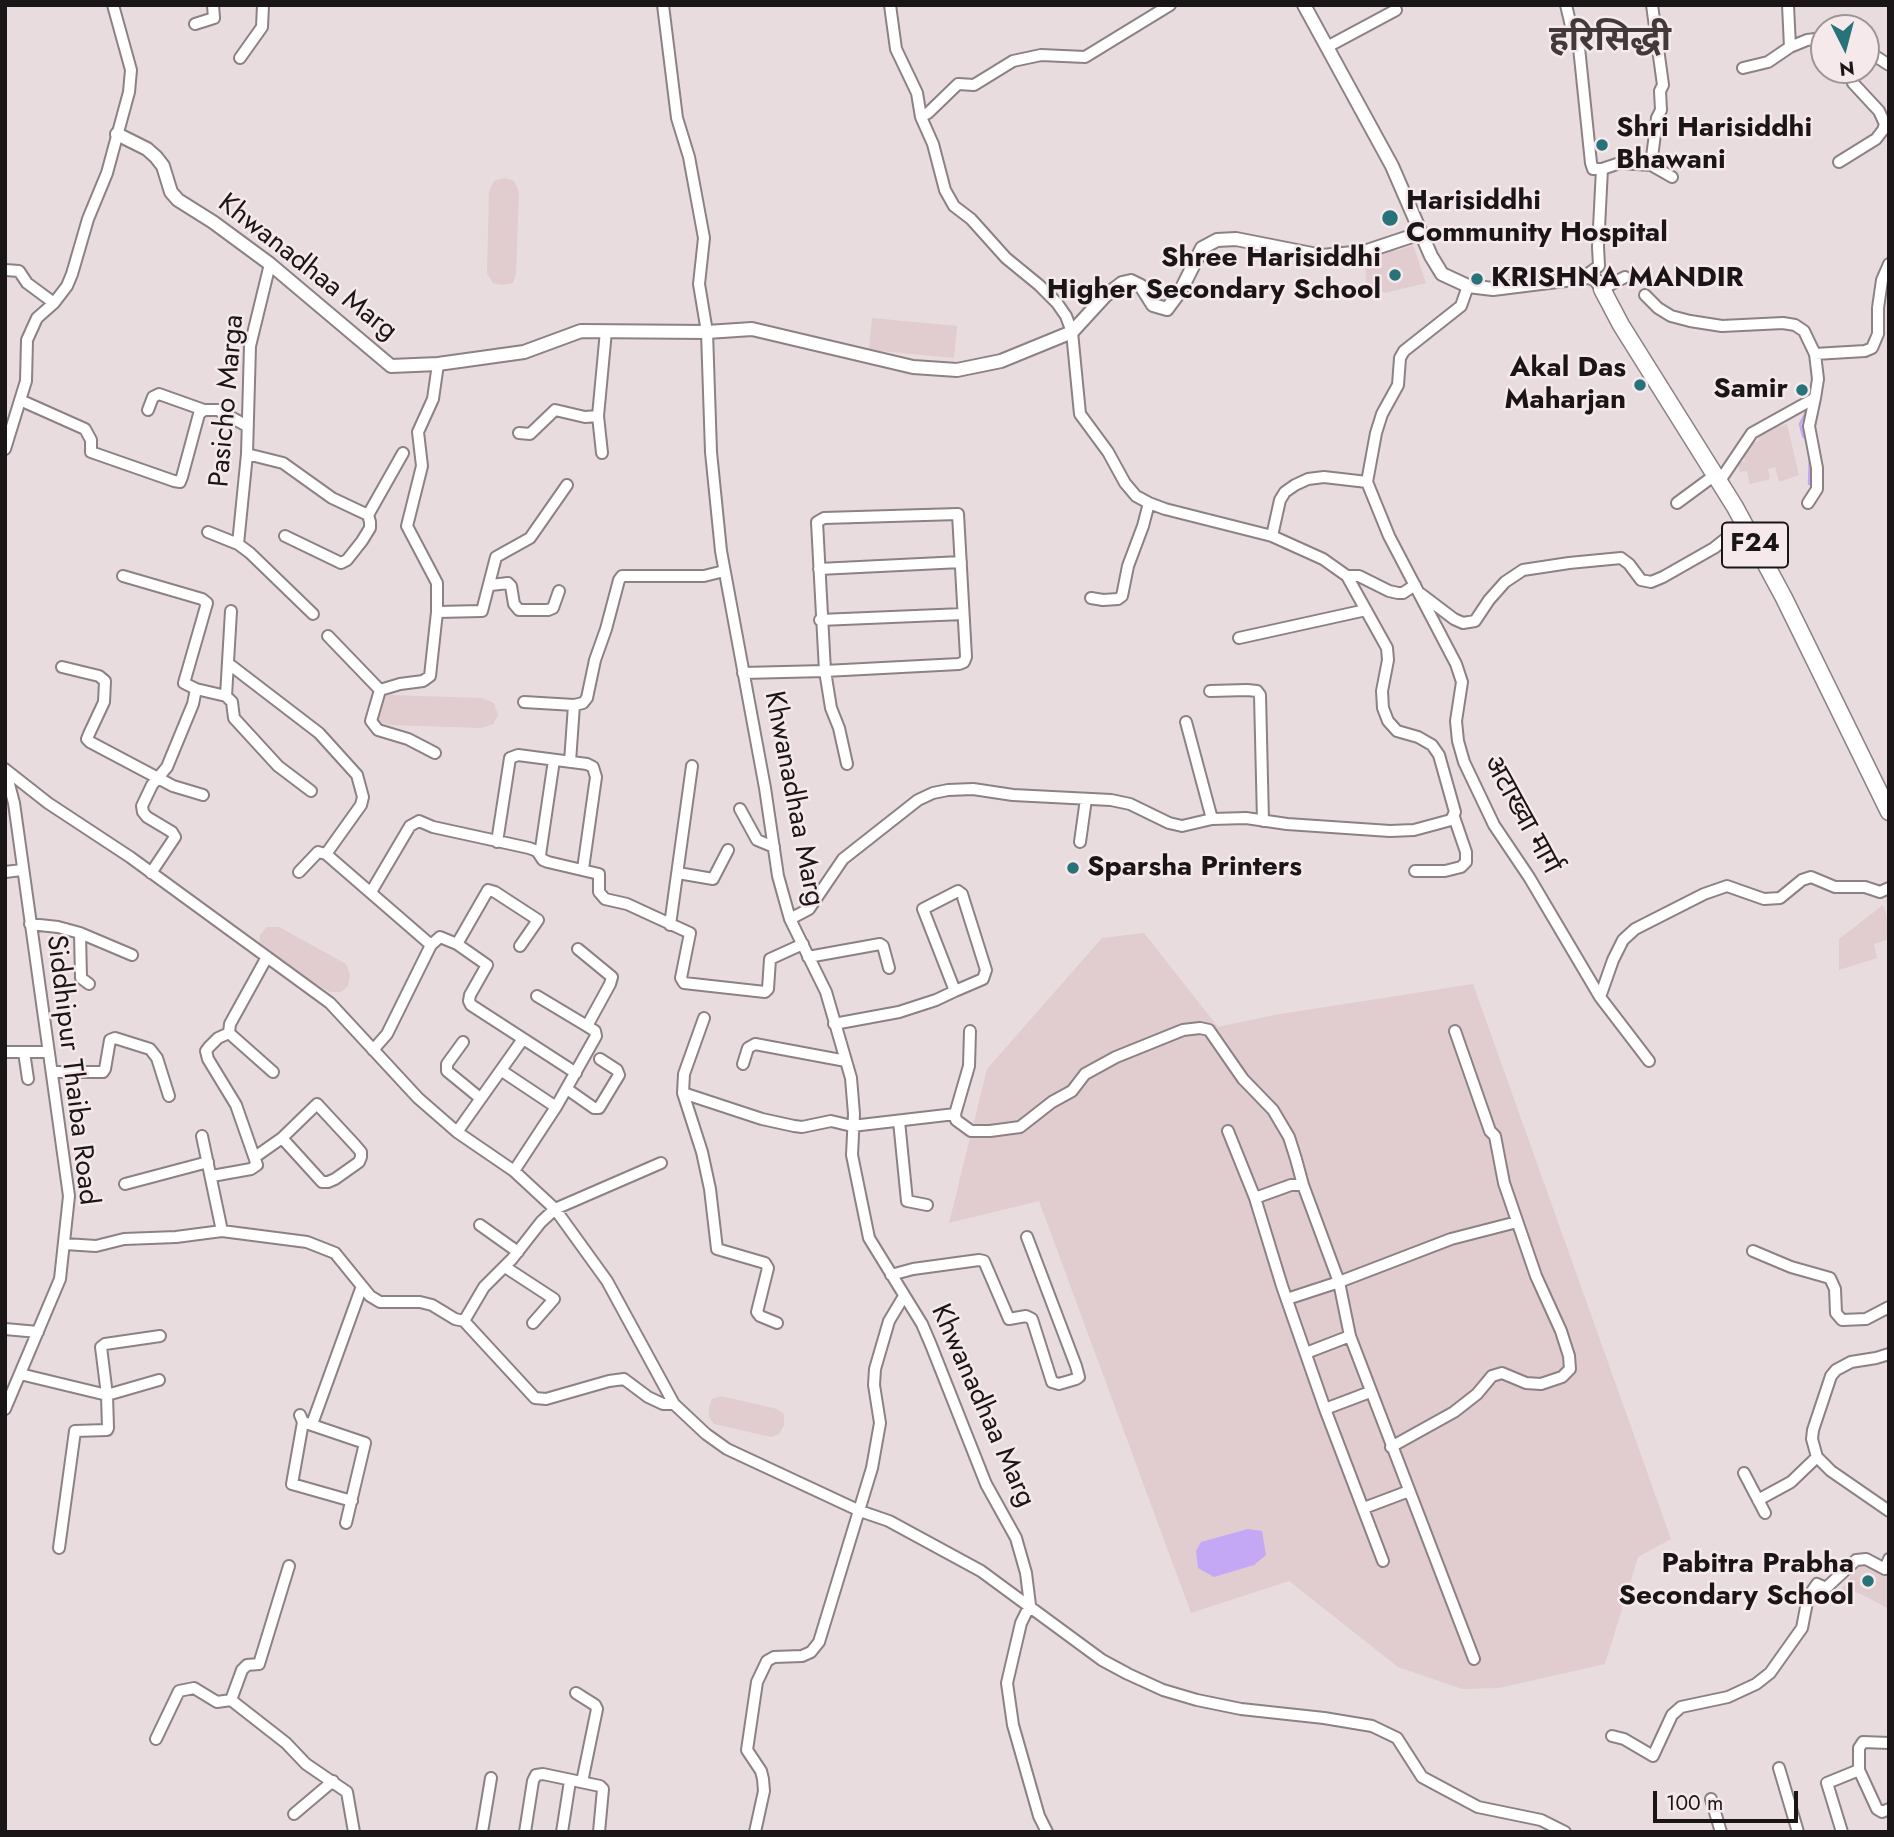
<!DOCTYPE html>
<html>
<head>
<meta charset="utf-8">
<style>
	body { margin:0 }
	#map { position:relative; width:1894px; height:1837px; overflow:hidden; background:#e8dcde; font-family:Jost,sans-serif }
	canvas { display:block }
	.frame { position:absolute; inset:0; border:7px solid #1a1617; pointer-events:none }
	.north { position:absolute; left:1810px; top:14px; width:70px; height:70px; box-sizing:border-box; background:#f6e9ec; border:2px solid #9e9597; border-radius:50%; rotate:174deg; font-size:19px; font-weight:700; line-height:28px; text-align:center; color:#1a1617 }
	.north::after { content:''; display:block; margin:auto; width:24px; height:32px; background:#28727a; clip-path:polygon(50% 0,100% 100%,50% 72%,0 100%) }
	.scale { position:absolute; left:1653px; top:1791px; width:145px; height:32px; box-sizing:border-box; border:4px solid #1a1617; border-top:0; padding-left:9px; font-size:21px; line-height:24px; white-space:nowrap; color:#1a1617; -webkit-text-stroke:5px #f6e9ec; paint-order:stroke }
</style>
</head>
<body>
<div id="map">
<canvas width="1894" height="1837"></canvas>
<div class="frame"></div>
<div class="north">N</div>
<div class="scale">100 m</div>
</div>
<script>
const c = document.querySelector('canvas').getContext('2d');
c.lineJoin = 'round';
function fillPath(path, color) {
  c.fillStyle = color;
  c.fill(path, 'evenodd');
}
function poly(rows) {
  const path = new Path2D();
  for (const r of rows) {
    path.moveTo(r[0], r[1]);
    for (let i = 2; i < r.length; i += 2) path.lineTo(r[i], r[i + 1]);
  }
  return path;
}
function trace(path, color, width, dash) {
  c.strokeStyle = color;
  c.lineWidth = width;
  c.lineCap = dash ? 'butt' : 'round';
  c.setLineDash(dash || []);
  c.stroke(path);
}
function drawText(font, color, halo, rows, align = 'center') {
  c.font = font + ' Jost,"Noto Sans Devanagari",sans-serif';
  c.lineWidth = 5;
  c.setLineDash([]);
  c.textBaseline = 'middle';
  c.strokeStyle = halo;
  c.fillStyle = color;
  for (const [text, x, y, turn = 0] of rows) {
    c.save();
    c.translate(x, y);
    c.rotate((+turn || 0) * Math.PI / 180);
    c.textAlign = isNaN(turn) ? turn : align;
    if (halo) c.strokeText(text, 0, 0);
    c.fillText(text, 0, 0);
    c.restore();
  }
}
fillPath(poly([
	[505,178,514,181,519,192,516,274,513,283,502,285,493,283,487,273,489,191,494,181],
	[1413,245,1426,283,1385,293,1366,286,1365,256,1379,251,1399,250],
	[872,318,957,326,954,358,869,350],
	[1787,424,1799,475,1779,482,1775,467,1768,469,1770,479,1750,484,1747,471,1740,472,1738,463,1745,461,1740,446,1759,441,1756,433],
	[390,695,482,698,494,703,498,715,493,724,481,728,389,725,378,721,375,710,378,698],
	[1883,905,1889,923,1889,939,1874,944,1877,958,1839,970,1839,939],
	[267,927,279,927,346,964,350,975,348,986,341,992,330,992,263,955,259,946,260,935],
	[1144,933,1218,1027,1274,1015,1473,984,1671,1539,1638,1557,1605,1664,1499,1688,1462,1689,1398,1667,1289,1581,1191,1613,1039,1201,949,1223,987,1069,1102,938],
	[721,1396,777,1409,784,1414,784,1425,779,1434,771,1437,714,1424,709,1417,709,1408,712,1399],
	[1859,1564,1889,1572,1889,1609,1859,1593,1841,1590]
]), '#e1ccd0');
fillPath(poly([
	[1248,1529,1262,1531,1266,1555,1254,1565,1214,1577,1198,1568,1196,1551,1201,1542]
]), '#c4a8f6');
trace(poly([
	[1807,440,1803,436,1800,424,1808,408],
	[1809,484,1810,452]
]), '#c4a8f6', 2.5);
const minor = poly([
	[663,5,677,118,689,157,704,238,699,284,707,332,711,452,721,551,765,788,778,876,790,919,826,992,851,1078,854,1114,852,1155,869,1238,922,1324,931,1345,986,1484,1016,1538,1026,1573,1030,1605],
	[1566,5,1571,26,1577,28,1591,163,1593,169,1602,169,1598,247,1599,266,1582,278],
	[1788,5,1790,47],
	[195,24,214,18,213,5],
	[1327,47,1396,10],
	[1866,50,1889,65],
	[240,58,262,27,263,5],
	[1743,68,1768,62,1790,47,1807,40,1824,38],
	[921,117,928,113,958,84,974,85,1013,61,1041,55,1085,57,1170,5],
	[1839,162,1876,139,1883,130,1885,124,1879,111,1853,83,1848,70],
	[1651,165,1657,118,1661,110,1660,91,1663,85,1652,5],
	[1602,169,1620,163,1651,165,1672,177],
	[5,270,19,271,27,283,54,303],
	[1468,286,1461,306,1404,351,1400,358,1398,385,1382,414,1376,433,1367,482,1389,536,1456,664,1462,682,1456,721,1458,741,1464,762,1494,825,1529,877,1600,997,1649,1061],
	[1602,289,1625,277],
	[1645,295,1658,308,1671,316,1690,321,1722,326,1783,323,1795,325,1804,331,1815,354,1865,351,1872,348,1878,334,1878,308,1882,280,1889,264],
	[1815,354,1818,379,1815,398],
	[20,400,85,429,91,440,91,452,174,481,180,482,182,477,199,414,204,410,218,410,247,426],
	[148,410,153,397,159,394,204,410],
	[519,433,530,434,555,410,585,417,598,416],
	[5,449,26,381,27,340,37,318,54,303,67,286,72,274,88,219,107,173,129,92,131,70,113,5],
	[602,453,598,416,606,331],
	[247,454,283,463,332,498,368,515,370,522,370,528,362,541,347,560,341,563,285,536],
	[1719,482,1752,433,1815,398,1809,426,1817,468,1817,489,1808,503],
	[1677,503,1715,475],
	[368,515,403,453],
	[208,532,238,544,250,553,313,614],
	[1272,536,1280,500,1285,492,1295,485,1308,479,1324,477,1367,482],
	[238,544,247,454,250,346,270,264],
	[819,569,961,562],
	[123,576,202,599,207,603,184,683,196,689],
	[1347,576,1359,576,1389,591,1398,593,1403,593,1415,585],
	[491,585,508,583,511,586,514,604,519,610,548,610,553,608,559,591],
	[1421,594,1454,619,1463,623,1475,621,1489,600,1505,582,1523,570,1569,563,1621,558,1629,564,1641,580,1651,582,1663,577,1714,548,1743,525],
	[1091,598,1103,600,1118,599,1122,596,1128,566,1143,526,1149,503],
	[437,612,482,611,496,557,530,538,567,485],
	[820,620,963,614],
	[328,636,380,690],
	[1239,638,1366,610],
	[229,664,319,733,357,775,363,797,361,805,326,854],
	[62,667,99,676,105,681,104,702,89,734,87,739,90,742,173,786,203,795],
	[743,673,825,671,959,664,964,662,966,657,958,514,824,518,817,522,825,671,831,708,839,728,847,764],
	[1210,691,1247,690,1257,691,1260,695,1263,821],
	[226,696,232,702,234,718,278,766,311,791],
	[524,702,574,705,583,703,587,698,595,660,606,629,619,580,622,576,704,576,724,571],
	[1186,722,1212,819],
	[435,753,408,739,378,730,371,721,380,690,400,684,423,681,430,676,437,612,437,583,407,526,422,466,418,432,433,399,438,364],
	[570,762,574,705],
	[5,769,14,803,69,1196,60,1279,5,1409],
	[6,770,48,803,130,857,330,1003,418,1098,457,1132,514,1171,555,1209,607,1281,674,1404,706,1434,727,1449,860,1511,889,1521,981,1571,1102,1660,1128,1674,1163,1690,1197,1700,1241,1709,1324,1718,1372,1726,1397,1738,1422,1777,1478,1807,1541,1820,1565,1832],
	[740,809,757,840,774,847],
	[497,842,510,758,518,755,587,764,593,767,596,777,583,869],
	[1080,842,1086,799],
	[540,855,554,760],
	[1415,871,1445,871,1461,867,1466,862,1466,852,1454,817],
	[5,872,22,870],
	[299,872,318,852,326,854,431,945],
	[151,873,175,837,172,832,147,817,143,812,142,806,152,785,167,767,193,704,196,689,226,696,231,611],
	[678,873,713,879,728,850],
	[371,892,410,826,419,821,433,827,529,848,537,851,543,860,548,862,599,874,599,892,605,899,627,904,690,933,681,978,684,983,765,992,768,989,770,959,803,944],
	[790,919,809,909,843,859,918,800,933,793,948,790,973,789,1013,795,1111,800,1130,804,1169,823,1182,826,1212,819,1246,818,1287,824,1390,831,1414,830,1451,820,1455,812,1439,755,1432,745,1418,737,1397,731,1388,721,1383,708,1382,691,1388,660,1387,648,1347,576,1323,559,1272,536,1165,509,1149,503,1136,496,1125,483,1108,452,1080,414,1072,332,1066,316,1057,303,1039,285,1006,258,971,219,954,206,945,190,933,144,921,117,917,93,896,49,890,5],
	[30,924,58,927,80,933,132,955],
	[670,925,692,766],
	[80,933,81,978,89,984],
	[457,944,488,890,495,892,538,920,520,946],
	[808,957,880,944,883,946,889,968],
	[537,996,587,1026],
	[1600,997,1613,960,1623,940,1635,929,1704,894,1727,886,1764,899,1780,898,1802,880,1811,877,1835,887,1865,887,1880,892,1889,888],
	[834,1024,899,1012,936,1000,955,991,983,979,986,970,962,894,958,891,923,909,955,991],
	[229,1033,230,1024,267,957],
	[463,1042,447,1064,447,1071,480,1098],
	[373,1050,387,1034,431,945,440,937,457,944,487,965,470,995,469,1001,471,1005,576,1073],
	[5,1052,49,1052],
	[24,1052,28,1079],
	[743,1064,748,1048,755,1044,846,1061],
	[502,1071,556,1107],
	[52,1072,103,1072,105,1069,110,1040,115,1038,150,1049,157,1058,169,1096],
	[567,1089,594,1108,599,1108,619,1075,617,1070,600,1059],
	[683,1093,684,1074,704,1018],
	[955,1114,969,1066,970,1031],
	[899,1121,907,1201,927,1205],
	[1228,1131,1255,1198,1282,1286,1325,1409,1383,1561],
	[457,1132,523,1039],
	[202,1136,222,1231],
	[255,1157,282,1138,317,1104,355,1145,361,1152,361,1157,359,1162,335,1179,328,1182,322,1182,282,1138],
	[514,1171,556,1107,596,1036,595,1031,587,1026,610,984,612,977,578,949],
	[212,1176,251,1169,257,1165,236,1105,208,1059,206,1051,209,1047,218,1038,229,1033,273,1072],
	[125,1184,208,1162],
	[480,1225,518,1252],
	[65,1244,96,1246,124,1239,176,1237,222,1231,307,1242,335,1253,370,1296,380,1302,420,1302,432,1305,455,1319,464,1321,484,1287,512,1259,541,1222,555,1209,661,1163],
	[1753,1251,1791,1267,1830,1278,1835,1289,1836,1313,1842,1320,1866,1319,1889,1307],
	[505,1267,554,1299,533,1323],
	[891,1275,913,1269,979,1260,984,1261,1009,1319,1026,1316,1032,1319,1052,1382,1059,1384,1076,1379,1079,1377,1076,1366,1027,1237],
	[1287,1299,1339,1282,1303,1185],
	[464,1321,535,1398,546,1399,609,1381,624,1379,648,1397,663,1404,674,1404],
	[777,1323,760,1316,757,1312,768,1268,765,1263,717,1249,710,1189,702,1152,683,1093,762,1119,794,1126,802,1127,831,1121,852,1126,955,1114,956,1120,971,1131,990,1131,1020,1127,1052,1102,1072,1091,1085,1074,1116,1057,1183,1030,1200,1028,1209,1030,1243,1079,1273,1110,1289,1137,1296,1159,1303,1185,1291,1185,1255,1198],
	[5,1329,38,1332],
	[1306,1353,1350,1336],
	[1889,1354,1876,1358,1851,1362,1836,1370,1831,1376,1813,1430,1812,1439,1817,1457,1831,1471,1889,1511],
	[20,1374,107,1395,159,1380],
	[1325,1409,1370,1392],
	[300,1415,303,1422,365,1443,346,1523],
	[303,1422,292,1484,352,1501],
	[312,1424,362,1286],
	[1391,1447,1454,1412,1477,1394,1492,1376,1502,1373,1526,1383,1541,1384,1562,1377,1570,1369,1569,1356,1561,1331,1536,1276,1504,1183,1495,1136,1490,1131,1455,1031],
	[1744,1473,1765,1513],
	[1758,1500,1791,1482,1817,1457],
	[1364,1508,1409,1491],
	[59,1548,75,1431,107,1430,108,1428,107,1395,101,1347,105,1344,160,1336],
	[1030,1605,1021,1623,1007,1683,1013,1725,1039,1816,1047,1832],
	[1474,1659,1350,1336,1339,1282,1451,1239,1517,1222],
	[576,1693,595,1705,597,1709,582,1782],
	[231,1700,242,1670,247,1665,259,1664,289,1566],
	[1612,1736,1624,1739,1653,1756,1672,1715,1681,1707,1728,1697,1756,1684,1770,1673,1802,1628,1808,1597,1817,1584,1826,1588,1856,1560,1866,1559,1885,1569,1889,1559],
	[156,1739,179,1691,194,1688,217,1702,231,1700,286,1743,306,1764,347,1792,354,1832],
	[1779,1768,1798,1832],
	[1859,1770,1877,1809,1882,1812,1889,1809],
	[1711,1799,1721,1832],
	[294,1814,333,1781],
	[482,1832,491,1778],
	[525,1832,533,1781,536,1775,543,1774,600,1786,603,1789,599,1832],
	[562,1832,570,1781],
	[755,1832,764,1791,763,1779,761,1771,747,1750,757,1682,767,1661,774,1657,802,1656,811,1652,819,1642,872,1468,880,1423,874,1385,875,1369,889,1321,904,1296],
	[1842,1832,1827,1783,1859,1770,1859,1748,1863,1742,1889,1743]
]);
const tertiary = poly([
	[1304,5,1392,166,1431,256,1442,274,1468,286,1493,289,1589,277,1596,280,1602,289],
	[117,134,147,149,156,157,163,166,171,192,178,200,213,222,270,264,391,366,438,364,524,352,581,331,707,332,752,329,913,367,957,370,1001,361,1072,332,1105,296,1122,283,1131,281,1141,286,1153,305,1167,309,1181,290,1202,248,1217,240,1236,239,1322,256,1364,252,1421,233]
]);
const primary = poly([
	[1602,289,1621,325,1735,507,1784,598,1889,812]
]);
trace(minor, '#8c8183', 14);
trace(tertiary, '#8c8183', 16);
trace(primary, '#8c8183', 19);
trace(minor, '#fff', 10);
trace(tertiary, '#fff', 12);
trace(primary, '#fff', 16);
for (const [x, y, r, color] of [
	[1602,145,7,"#28727a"],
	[1390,218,9,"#28727a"],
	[1395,275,7,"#28727a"],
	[1477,279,7,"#28727a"],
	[1640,385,7,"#28727a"],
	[1802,390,7,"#28727a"],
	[1073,868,7,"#28727a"],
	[1868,1581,7,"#28727a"]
]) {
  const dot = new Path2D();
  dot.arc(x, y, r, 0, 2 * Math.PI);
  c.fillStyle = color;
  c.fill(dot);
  trace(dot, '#f6e9ec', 2.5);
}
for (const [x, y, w] of [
	[1755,545,66]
]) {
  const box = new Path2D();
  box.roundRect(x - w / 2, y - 22.5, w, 45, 5);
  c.fillStyle = '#f6e9ec';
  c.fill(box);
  trace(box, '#1a1617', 2);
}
drawText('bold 26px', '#1a1617', null, [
	["F24",1755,545]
]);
drawText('bold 28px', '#1a1617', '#f6e9ec', [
	["Shri Harisiddhi",1616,129],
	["Bhawani",1616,161],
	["Harisiddhi",1406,202],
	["Community Hospital",1406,234],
	["Shree Harisiddhi",1381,259,"right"],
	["Higher Secondary School",1381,291,"right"],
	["KRISHNA MANDIR",1491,279],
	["Akal Das",1626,369,"right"],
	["Maharjan",1626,401,"right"],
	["Samir",1788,390,"right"],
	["Sparsha Printers",1087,868],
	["Pabitra Prabha",1854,1565,"right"],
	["Secondary School",1854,1597,"right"]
], 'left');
drawText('28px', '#1a1617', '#f6e9ec', [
	["Khwanadhaa Marg",307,268,38],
	["Pasicho Marga",228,401,-85],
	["Khwanadhaa Marg",793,799,79],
	["अटाख्वा मार्ग",1521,815,61],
	["Siddhipur Thaiba Road",71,1070,83],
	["Khwanadhaa Marg",982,1406,66]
]);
drawText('bold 35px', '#42393b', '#f6e9ec', [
	["हरिसिद्धी",1610,42]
]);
</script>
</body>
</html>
